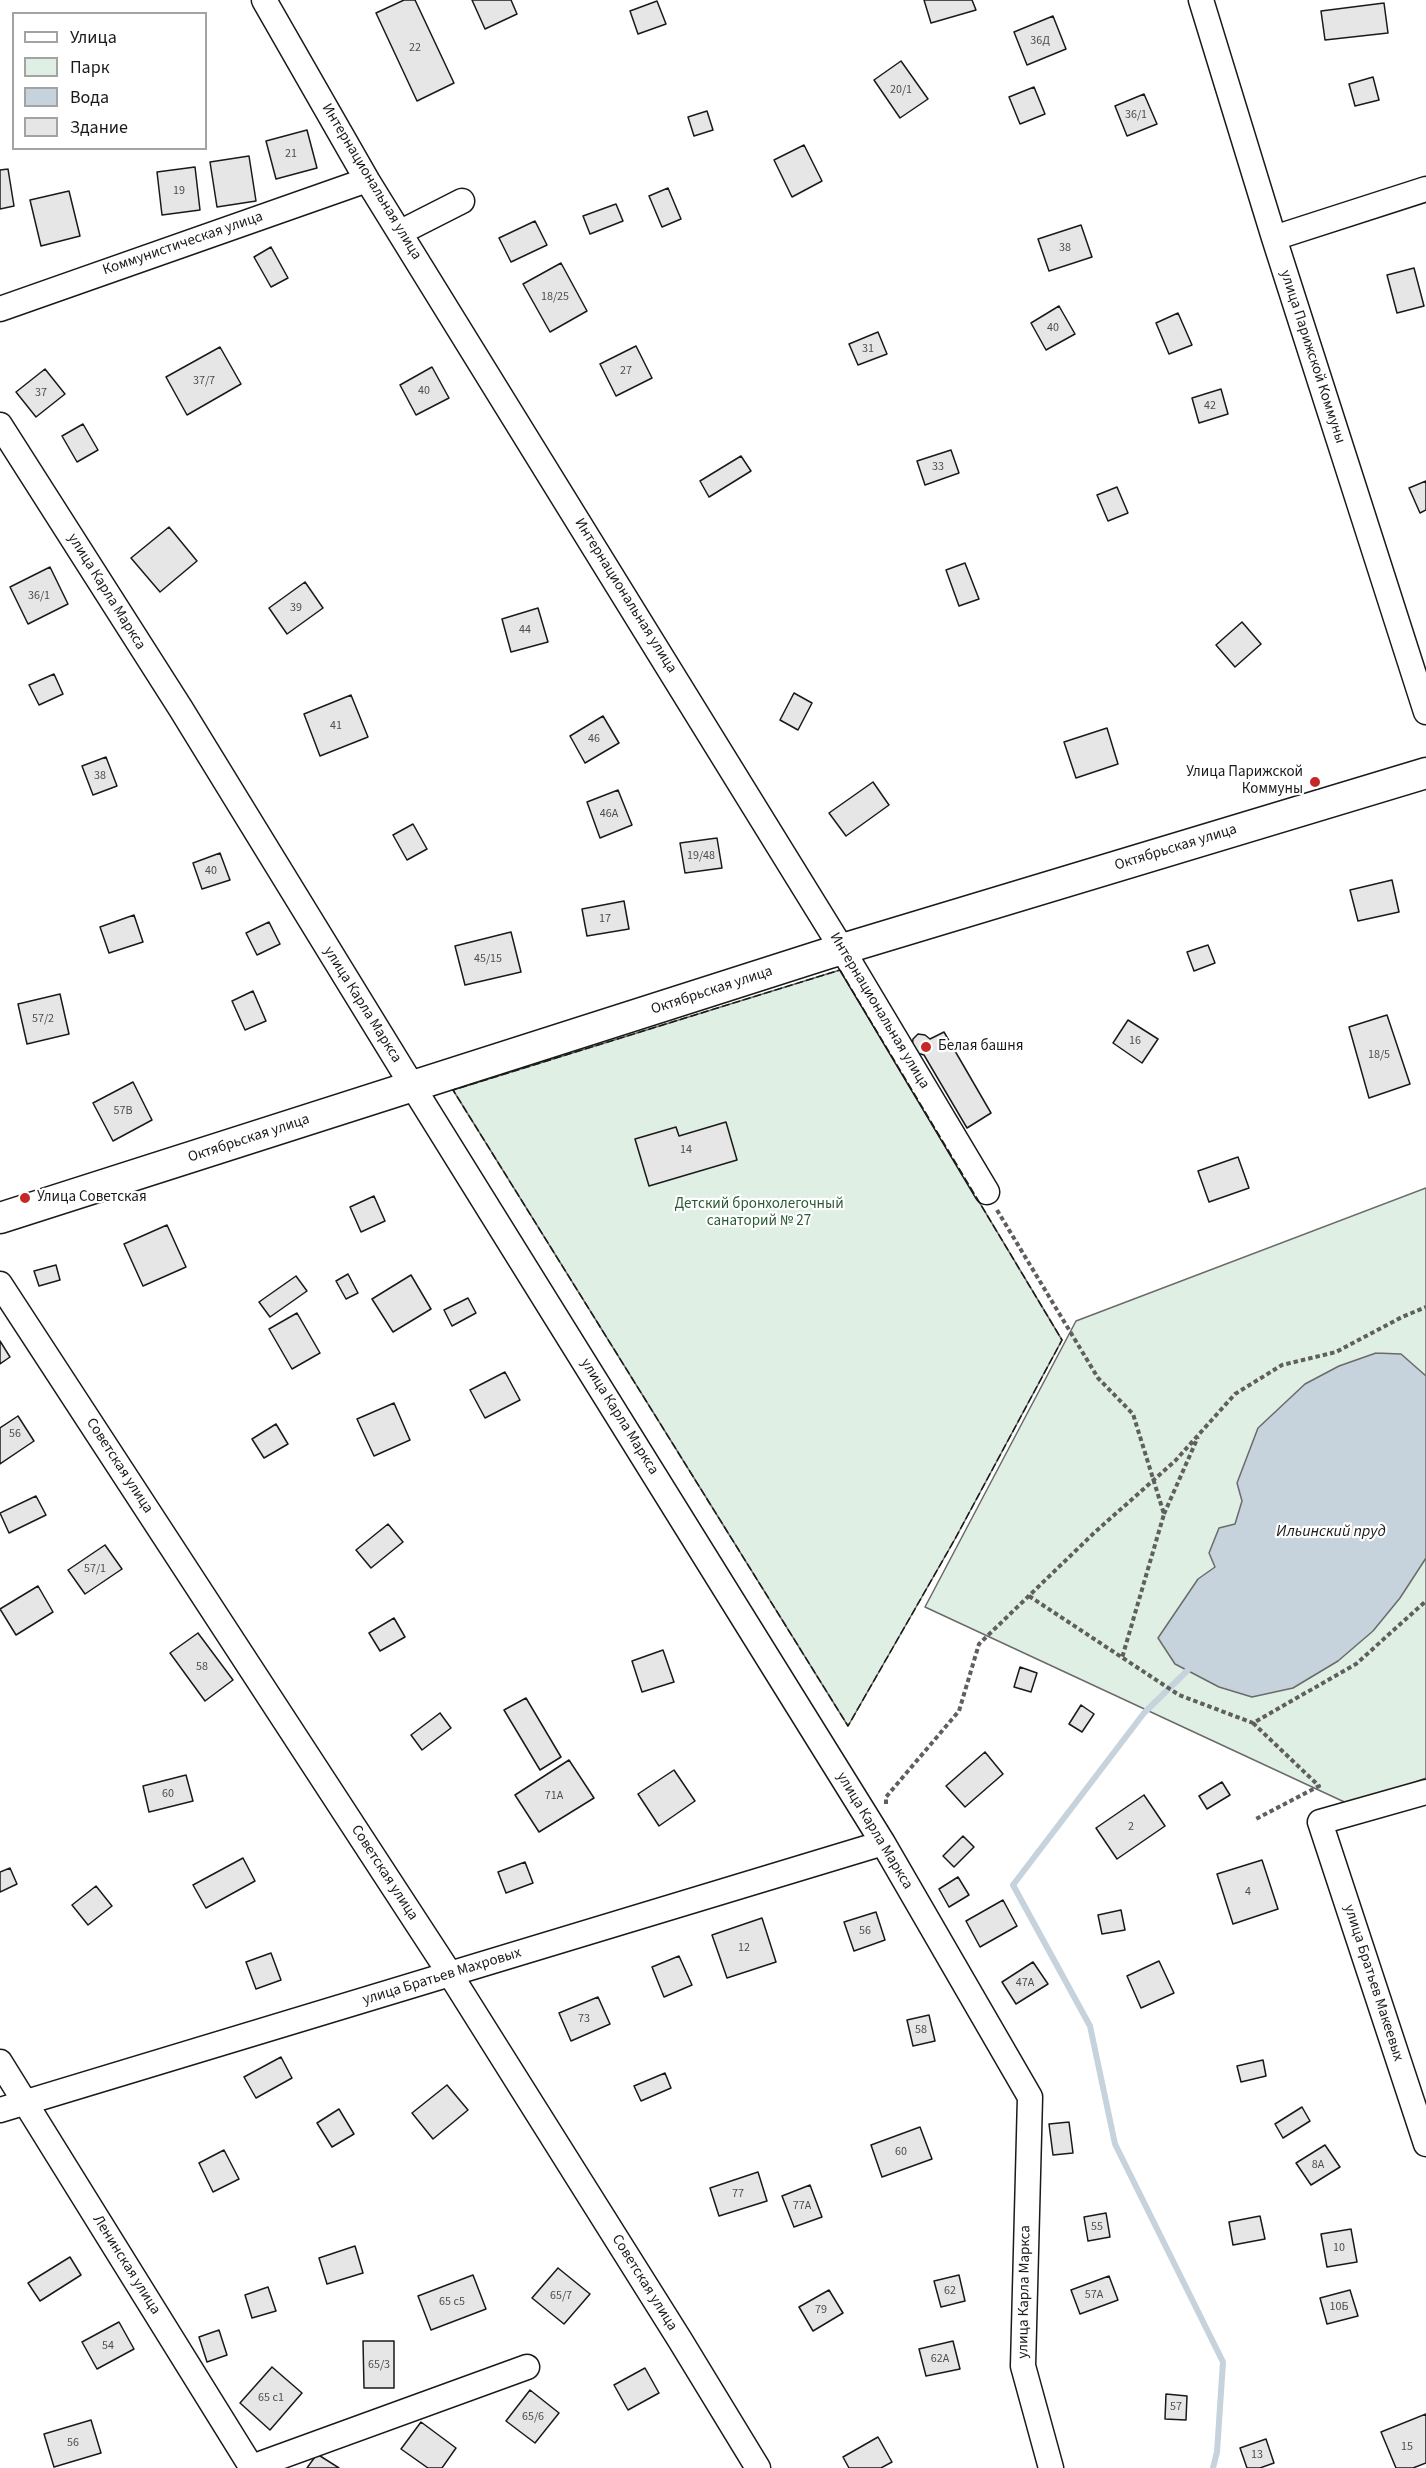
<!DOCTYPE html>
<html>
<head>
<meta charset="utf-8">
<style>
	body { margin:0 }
	#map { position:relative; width:1426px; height:2468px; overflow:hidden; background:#fff; font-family:"Source Sans 3",sans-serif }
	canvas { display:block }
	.legend { position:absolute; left:12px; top:12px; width:195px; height:138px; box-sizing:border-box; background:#fff; border:2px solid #a3a3a3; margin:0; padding:8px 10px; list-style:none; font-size:18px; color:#1a1a1a }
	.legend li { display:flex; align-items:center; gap:12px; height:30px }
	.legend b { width:30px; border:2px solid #a3a3a3 }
</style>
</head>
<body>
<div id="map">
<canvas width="1426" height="2468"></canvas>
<ul class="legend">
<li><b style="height:8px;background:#fff"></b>Улица</li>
<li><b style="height:16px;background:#e0efe3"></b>Парк</li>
<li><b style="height:16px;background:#c6d2dc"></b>Вода</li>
<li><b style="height:16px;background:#e6e6e6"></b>Здание</li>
</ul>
</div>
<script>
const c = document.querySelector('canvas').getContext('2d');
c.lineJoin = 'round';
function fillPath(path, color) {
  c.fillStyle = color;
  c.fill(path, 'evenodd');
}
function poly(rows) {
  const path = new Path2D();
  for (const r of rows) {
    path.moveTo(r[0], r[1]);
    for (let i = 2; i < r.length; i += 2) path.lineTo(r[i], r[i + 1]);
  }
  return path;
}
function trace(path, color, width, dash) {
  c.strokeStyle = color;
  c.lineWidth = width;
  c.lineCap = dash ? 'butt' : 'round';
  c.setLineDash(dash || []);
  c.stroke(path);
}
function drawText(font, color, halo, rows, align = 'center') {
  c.font = font + ' "Source Sans 3",sans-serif';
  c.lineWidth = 4.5;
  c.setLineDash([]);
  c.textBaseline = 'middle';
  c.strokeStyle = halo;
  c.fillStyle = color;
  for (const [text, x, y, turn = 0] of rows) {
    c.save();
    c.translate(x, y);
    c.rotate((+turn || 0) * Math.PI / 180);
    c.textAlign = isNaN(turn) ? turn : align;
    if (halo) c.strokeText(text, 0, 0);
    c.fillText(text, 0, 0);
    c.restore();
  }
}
const green = poly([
	[840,970,1062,1340,955,1539,848,1726,453,1090,840,970],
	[1426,1188,1426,1778,1353,1806,925,1607,1076,1321,1426,1188]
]);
fillPath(green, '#e0efe3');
trace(green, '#6a6a6a', 1.5);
const water = poly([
	[1376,1353,1401,1354,1426,1376,1426,1558,1400,1598,1373,1631,1338,1661,1293,1688,1252,1697,1219,1687,1175,1664,1158,1638,1198,1579,1215,1567,1209,1553,1219,1528,1235,1524,1242,1501,1237,1483,1258,1428,1305,1384,1339,1366,1376,1353]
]);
fillPath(water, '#c6d2dc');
trace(water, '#6a6a6a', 1.5);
trace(poly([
	[1188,1670,1144,1713,1013,1885,1090,2026,1115,2144,1223,2362,1217,2452,1213,2468]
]), '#c6d2dc', 6);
const building = poly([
	[404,0,415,0,454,83,417,101,376,13,404,0],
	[472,0,511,0,517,14,485,29,472,0],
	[924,0,972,0,976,10,931,23,924,0],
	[657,1,666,24,638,34,630,11,657,1],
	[1384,3,1388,33,1325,40,1321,11,1384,3],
	[1053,16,1066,49,1027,65,1014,32,1053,16],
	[901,61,928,99,900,118,874,80,901,61],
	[1373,77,1379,100,1355,106,1349,84,1373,77],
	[1034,87,1045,114,1020,124,1009,97,1034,87],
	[1144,94,1157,124,1127,136,1115,106,1144,94],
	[707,111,713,130,694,136,688,117,707,111],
	[307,130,317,168,276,179,266,141,307,130],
	[804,145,822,181,792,197,774,160,804,145],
	[249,156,256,201,217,207,210,162,249,156],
	[195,167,200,210,162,215,157,172,195,167],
	[8,169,14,206,0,209,0,170,8,169],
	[668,188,681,219,662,227,649,196,668,188],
	[69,191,80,236,41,246,30,200,69,191],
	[616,204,623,221,590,234,583,216,616,204],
	[535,221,547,245,511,262,499,238,535,221],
	[1081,225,1092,257,1049,271,1038,239,1081,225],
	[271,247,288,278,271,287,254,257,271,247],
	[561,263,587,311,550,332,523,284,561,263],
	[1414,268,1424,306,1397,313,1387,275,1414,268],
	[1059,306,1075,334,1046,350,1031,323,1059,306],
	[1178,313,1192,345,1169,354,1156,323,1178,313],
	[878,332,887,354,858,365,849,344,878,332],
	[636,346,652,378,616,396,600,364,636,346],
	[220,347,241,384,187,415,166,377,220,347],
	[432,367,449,398,416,415,400,385,432,367],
	[45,369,65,394,36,417,16,392,45,369],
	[1221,389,1228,414,1199,423,1192,398,1221,389],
	[83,424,98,450,77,462,62,436,83,424],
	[951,450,959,473,925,485,917,461,951,450],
	[741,456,751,471,709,497,700,481,741,456],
	[1426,481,1426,510,1420,513,1409,488,1426,481],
	[1117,487,1128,513,1108,521,1097,495,1117,487],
	[169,527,197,561,160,592,131,558,169,527],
	[965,563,979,599,959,606,946,570,965,563],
	[50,567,68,604,28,624,10,587,50,567],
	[305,582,323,608,287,634,269,608,305,582],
	[538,608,548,642,511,652,502,619,538,608],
	[1242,622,1261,644,1235,667,1216,645,1242,622],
	[54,674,63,694,39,705,29,685,54,674],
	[794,693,812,703,798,730,780,720,794,693],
	[351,695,368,737,320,756,304,714,351,695],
	[603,716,619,743,585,763,570,736,603,716],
	[1107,728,1118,764,1076,778,1064,742,1107,728],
	[106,757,117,786,93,795,82,766,106,757],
	[873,782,889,805,846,836,829,813,873,782],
	[618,790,632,825,600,838,587,802,618,790],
	[413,824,427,849,407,860,393,835,413,824],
	[717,838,722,868,685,873,680,843,717,838],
	[220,853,230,880,202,889,193,863,220,853],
	[1392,880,1399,912,1358,921,1350,890,1392,880],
	[624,901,629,929,587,936,582,909,624,901],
	[134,915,143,942,109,953,100,927,134,915],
	[269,922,280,944,257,955,246,933,269,922],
	[511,932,521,972,465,985,455,946,511,932],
	[1208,945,1215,963,1194,971,1187,952,1208,945],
	[253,991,266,1021,245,1030,232,1001,253,991],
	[60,994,69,1034,27,1044,18,1004,60,994],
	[1387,1015,1410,1084,1369,1098,1349,1027,1387,1015],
	[1128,1020,1158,1039,1142,1063,1113,1043,1128,1020],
	[944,1032,991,1113,967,1128,924,1055,917,1053,912,1047,913,1039,918,1034,925,1035,930,1039,944,1032],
	[133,1082,152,1120,113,1141,93,1103,133,1082],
	[726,1122,737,1160,649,1186,635,1139,676,1127,679,1136,726,1122],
	[1238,1157,1249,1188,1209,1202,1198,1171,1238,1157],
	[374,1196,385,1221,361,1232,350,1207,374,1196],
	[167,1225,186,1267,143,1286,124,1244,167,1225],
	[56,1265,60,1280,39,1286,34,1271,56,1265],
	[348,1274,358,1293,346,1299,336,1281,348,1274],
	[411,1275,431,1309,393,1332,372,1299,411,1275],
	[296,1276,307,1291,270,1317,259,1302,296,1276],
	[468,1298,476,1313,452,1326,444,1310,468,1298],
	[297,1313,320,1353,292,1369,269,1329,297,1313],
	[0,1341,10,1357,0,1364,0,1341],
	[505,1372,520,1400,485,1418,470,1390,505,1372],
	[394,1403,410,1440,374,1456,357,1419,394,1403],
	[18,1416,34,1441,0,1464,0,1428,18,1416],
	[276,1424,288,1444,264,1458,252,1439,276,1424],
	[36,1496,46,1515,9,1533,0,1513,36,1496],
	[388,1524,403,1542,371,1568,356,1550,388,1524],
	[105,1545,122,1569,85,1594,68,1570,105,1545],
	[38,1586,53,1612,16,1635,0,1609,38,1586],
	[394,1618,405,1637,380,1651,369,1633,394,1618],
	[198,1633,233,1680,205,1701,170,1653,198,1633],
	[663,1650,674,1682,642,1692,632,1661,663,1650],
	[1020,1667,1037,1673,1031,1692,1014,1687,1020,1667],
	[526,1698,561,1757,540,1770,504,1710,526,1698],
	[1081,1705,1094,1714,1082,1732,1069,1724,1081,1705],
	[440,1713,451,1728,422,1750,411,1735,440,1713],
	[985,1752,1003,1774,965,1807,946,1786,985,1752],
	[569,1760,594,1798,539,1832,515,1795,569,1760],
	[674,1770,695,1801,659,1826,638,1794,674,1770],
	[186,1775,193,1801,149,1812,143,1786,186,1775],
	[1222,1782,1230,1795,1207,1809,1199,1796,1222,1782],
	[1144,1795,1165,1826,1117,1859,1096,1828,1144,1795],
	[963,1836,974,1847,954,1867,943,1856,963,1836],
	[243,1858,255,1881,206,1908,193,1885,243,1858],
	[1262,1860,1278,1909,1233,1924,1217,1874,1262,1860],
	[525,1862,533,1883,506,1893,498,1872,525,1862],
	[10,1868,17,1884,0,1892,0,1872,10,1868],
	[958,1877,969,1895,949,1907,939,1889,958,1877],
	[96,1886,112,1906,88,1925,72,1905,96,1886],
	[1003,1900,1017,1926,980,1947,966,1921,1003,1900],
	[1121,1910,1125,1930,1102,1934,1098,1915,1121,1910],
	[876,1912,885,1940,854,1951,844,1922,876,1912],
	[762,1918,776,1962,727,1978,712,1935,762,1918],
	[271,1953,281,1980,256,1989,246,1962,271,1953],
	[679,1956,692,1985,664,1997,652,1967,679,1956],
	[1159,1961,1174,1993,1141,2008,1127,1976,1159,1961],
	[1033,1962,1048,1984,1016,2004,1002,1982,1033,1962],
	[598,1997,610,2024,571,2041,559,2013,598,1997],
	[929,2015,935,2041,913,2046,907,2020,929,2015],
	[281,2057,292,2078,256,2098,244,2077,281,2057],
	[1263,2060,1266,2076,1241,2082,1237,2066,1263,2060],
	[665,2073,671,2088,641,2101,634,2086,665,2073],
	[447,2085,468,2110,433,2139,412,2113,447,2085],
	[1302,2107,1310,2121,1283,2138,1275,2124,1302,2107],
	[339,2109,354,2134,332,2147,317,2123,339,2109],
	[1069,2122,1073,2153,1053,2155,1049,2124,1069,2122],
	[920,2127,932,2159,882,2177,871,2145,920,2127],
	[1325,2145,1340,2167,1311,2185,1296,2163,1325,2145],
	[224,2150,239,2179,213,2192,199,2163,224,2150],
	[758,2172,767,2201,719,2216,710,2188,758,2172],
	[810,2185,822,2217,794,2227,782,2196,810,2185],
	[1106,2213,1110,2237,1088,2241,1084,2217,1106,2213],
	[1260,2216,1265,2239,1233,2245,1229,2222,1260,2216],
	[1351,2229,1357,2262,1327,2267,1321,2234,1351,2229],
	[355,2246,363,2273,327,2284,319,2258,355,2246],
	[70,2257,81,2275,40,2301,28,2283,70,2257],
	[558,2268,590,2294,564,2324,532,2298,558,2268],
	[473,2275,486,2309,431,2330,418,2296,473,2275],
	[959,2275,965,2301,941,2307,934,2281,959,2275],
	[1109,2276,1118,2300,1080,2314,1071,2290,1109,2276],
	[268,2287,276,2311,252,2318,245,2295,268,2287],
	[829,2290,843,2313,813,2331,799,2307,829,2290],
	[1350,2290,1358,2316,1327,2324,1320,2298,1350,2290],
	[119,2322,134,2349,97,2369,82,2342,119,2322],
	[219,2330,227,2355,207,2362,199,2337,219,2330],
	[363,2341,394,2341,394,2388,364,2388,363,2341],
	[953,2341,960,2369,926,2376,919,2349,953,2341],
	[272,2367,302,2393,270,2430,240,2403,272,2367],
	[645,2368,659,2393,628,2410,614,2385,645,2368],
	[530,2390,559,2413,535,2443,506,2421,530,2390],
	[1166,2394,1187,2396,1186,2420,1165,2419,1166,2394],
	[1426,2414,1426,2463,1413,2468,1396,2468,1381,2432,1426,2414],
	[91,2420,101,2453,54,2467,44,2434,91,2420],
	[421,2422,456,2448,442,2468,428,2468,401,2449,421,2422],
	[878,2437,892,2462,881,2468,849,2468,843,2457,878,2437],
	[1266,2439,1274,2463,1260,2468,1247,2468,1240,2448,1266,2439],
	[317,2454,339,2468,307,2468,317,2454]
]);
fillPath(building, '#e6e6e6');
trace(building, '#1a1a1a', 1.5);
const minor = poly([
	[264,0,367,180,842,949,987,1192],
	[1201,0,1274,238,1426,712],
	[401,232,462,201],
	[1274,238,1426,189],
	[0,309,367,180],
	[0,425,181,709,413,1087,883,1843,1030,2097,1023,2366,1051,2468],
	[0,1284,450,1974,680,2340,758,2468],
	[1426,1792,1320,1822,1426,2144],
	[0,2062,252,2468],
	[0,2110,883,1843],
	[252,2467,527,2367]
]);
const major = poly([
	[0,1218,826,954,1426,773]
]);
trace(minor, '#1a1a1a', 27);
trace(major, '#1a1a1a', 33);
trace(poly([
	[997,1210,1098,1378,1133,1414,1164,1514,1122,1658],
	[1164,1514,1198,1437],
	[1029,1596,1179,1695,1253,1723,1356,1664,1426,1601],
	[1253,1723,1319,1786,1256,1819],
	[886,1804,886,1797,959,1711,979,1644,1094,1533,1175,1461,1235,1394,1282,1365,1336,1352,1402,1317,1426,1307]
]), '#5f5f5f', 4, [4.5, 3]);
trace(minor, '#fff', 24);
trace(major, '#fff', 30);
trace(poly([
	[840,970,1062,1340,955,1539,848,1726,453,1090,840,970]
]), '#1a1a1a', 1.5, [8, 3]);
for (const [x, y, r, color] of [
	[1315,782,6,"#c62828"],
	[926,1047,6,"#c62828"],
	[25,1198,6,"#c62828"]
]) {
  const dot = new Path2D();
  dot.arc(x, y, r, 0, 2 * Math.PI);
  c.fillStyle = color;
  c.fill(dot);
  trace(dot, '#fff', 2);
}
drawText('12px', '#4d4d4d', null, [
	["36Д",1040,41],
	["22",415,48],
	["20/1",901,90],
	["36/1",1136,115],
	["21",291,154],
	["19",179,191],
	["38",1065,248],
	["18/25",555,297],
	["40",1053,328],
	["31",868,349],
	["27",626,371],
	["37/7",204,381],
	["40",424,391],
	["37",41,393],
	["42",1210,406],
	["33",938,467],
	["36/1",39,596],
	["39",296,608],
	["44",525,630],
	["41",336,726],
	["46",594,739],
	["38",100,776],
	["46А",609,814],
	["19/48",701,856],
	["40",211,871],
	["17",605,919],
	["45/15",488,959],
	["57/2",43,1019],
	["16",1135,1041],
	["18/5",1379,1055],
	["57В",123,1111],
	["14",686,1150],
	["56",15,1434],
	["57/1",95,1569],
	["58",202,1667],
	["60",168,1794],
	["71А",554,1796],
	["2",1131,1827],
	["4",1248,1892],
	["56",865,1931],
	["12",744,1948],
	["47А",1025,1983],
	["73",584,2019],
	["58",921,2030],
	["60",901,2152],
	["8А",1318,2165],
	["77",738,2194],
	["77А",802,2206],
	["55",1097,2227],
	["10",1339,2248],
	["62",950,2291],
	["57А",1094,2295],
	["65/7",561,2296],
	["65 с5",452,2302],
	["10Б",1339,2307],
	["79",821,2310],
	["54",108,2346],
	["62А",940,2359],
	["65/3",379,2365],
	["65 с1",271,2398],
	["57",1176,2407],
	["65/6",533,2417],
	["56",73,2443],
	["15",1407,2447],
	["13",1257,2455]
]);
drawText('15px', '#1a1a1a', '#fff', [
	["Интернациональная улица",371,182,59],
	["Коммунистическая улица",183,244,-19],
	["улица Парижской Коммуны",1312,357,72],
	["улица Карла Маркса",106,592,58],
	["Интернациональная улица",625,596,58],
	["Октябрьская улица",1176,848,-17],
	["Октябрьская улица",712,991,-18],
	["улица Карла Маркса",362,1005,58],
	["Интернациональная улица",879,1011,59],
	["Октябрьская улица",249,1139,-18],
	["улица Карла Маркса",619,1417,58],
	["Советская улица",119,1466,57],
	["улица Карла Маркса",874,1831,59],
	["Советская улица",384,1873,57],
	["улица Братьев Махровых",442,1977,-17],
	["улица Братьев Макеевых",1373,1983,72],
	["Ленинская улица",126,2265,58],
	["Советская улица",644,2283,58],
	["улица Карла Маркса",1025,2292,-89]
]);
drawText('15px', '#1a1a1a', '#fff', [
	["Улица Парижской",1303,773,"right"],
	["Коммуны",1303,790,"right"],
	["Белая башня",938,1047],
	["Улица Советская",37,1198]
], 'left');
drawText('15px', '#2b5a34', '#fff', [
	["Детский бронхолегочный",759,1205],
	["санаторий № 27",759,1222]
]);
drawText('italic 16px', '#1a1a1a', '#fff', [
	["Ильинский пруд",1331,1532]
]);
</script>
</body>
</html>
